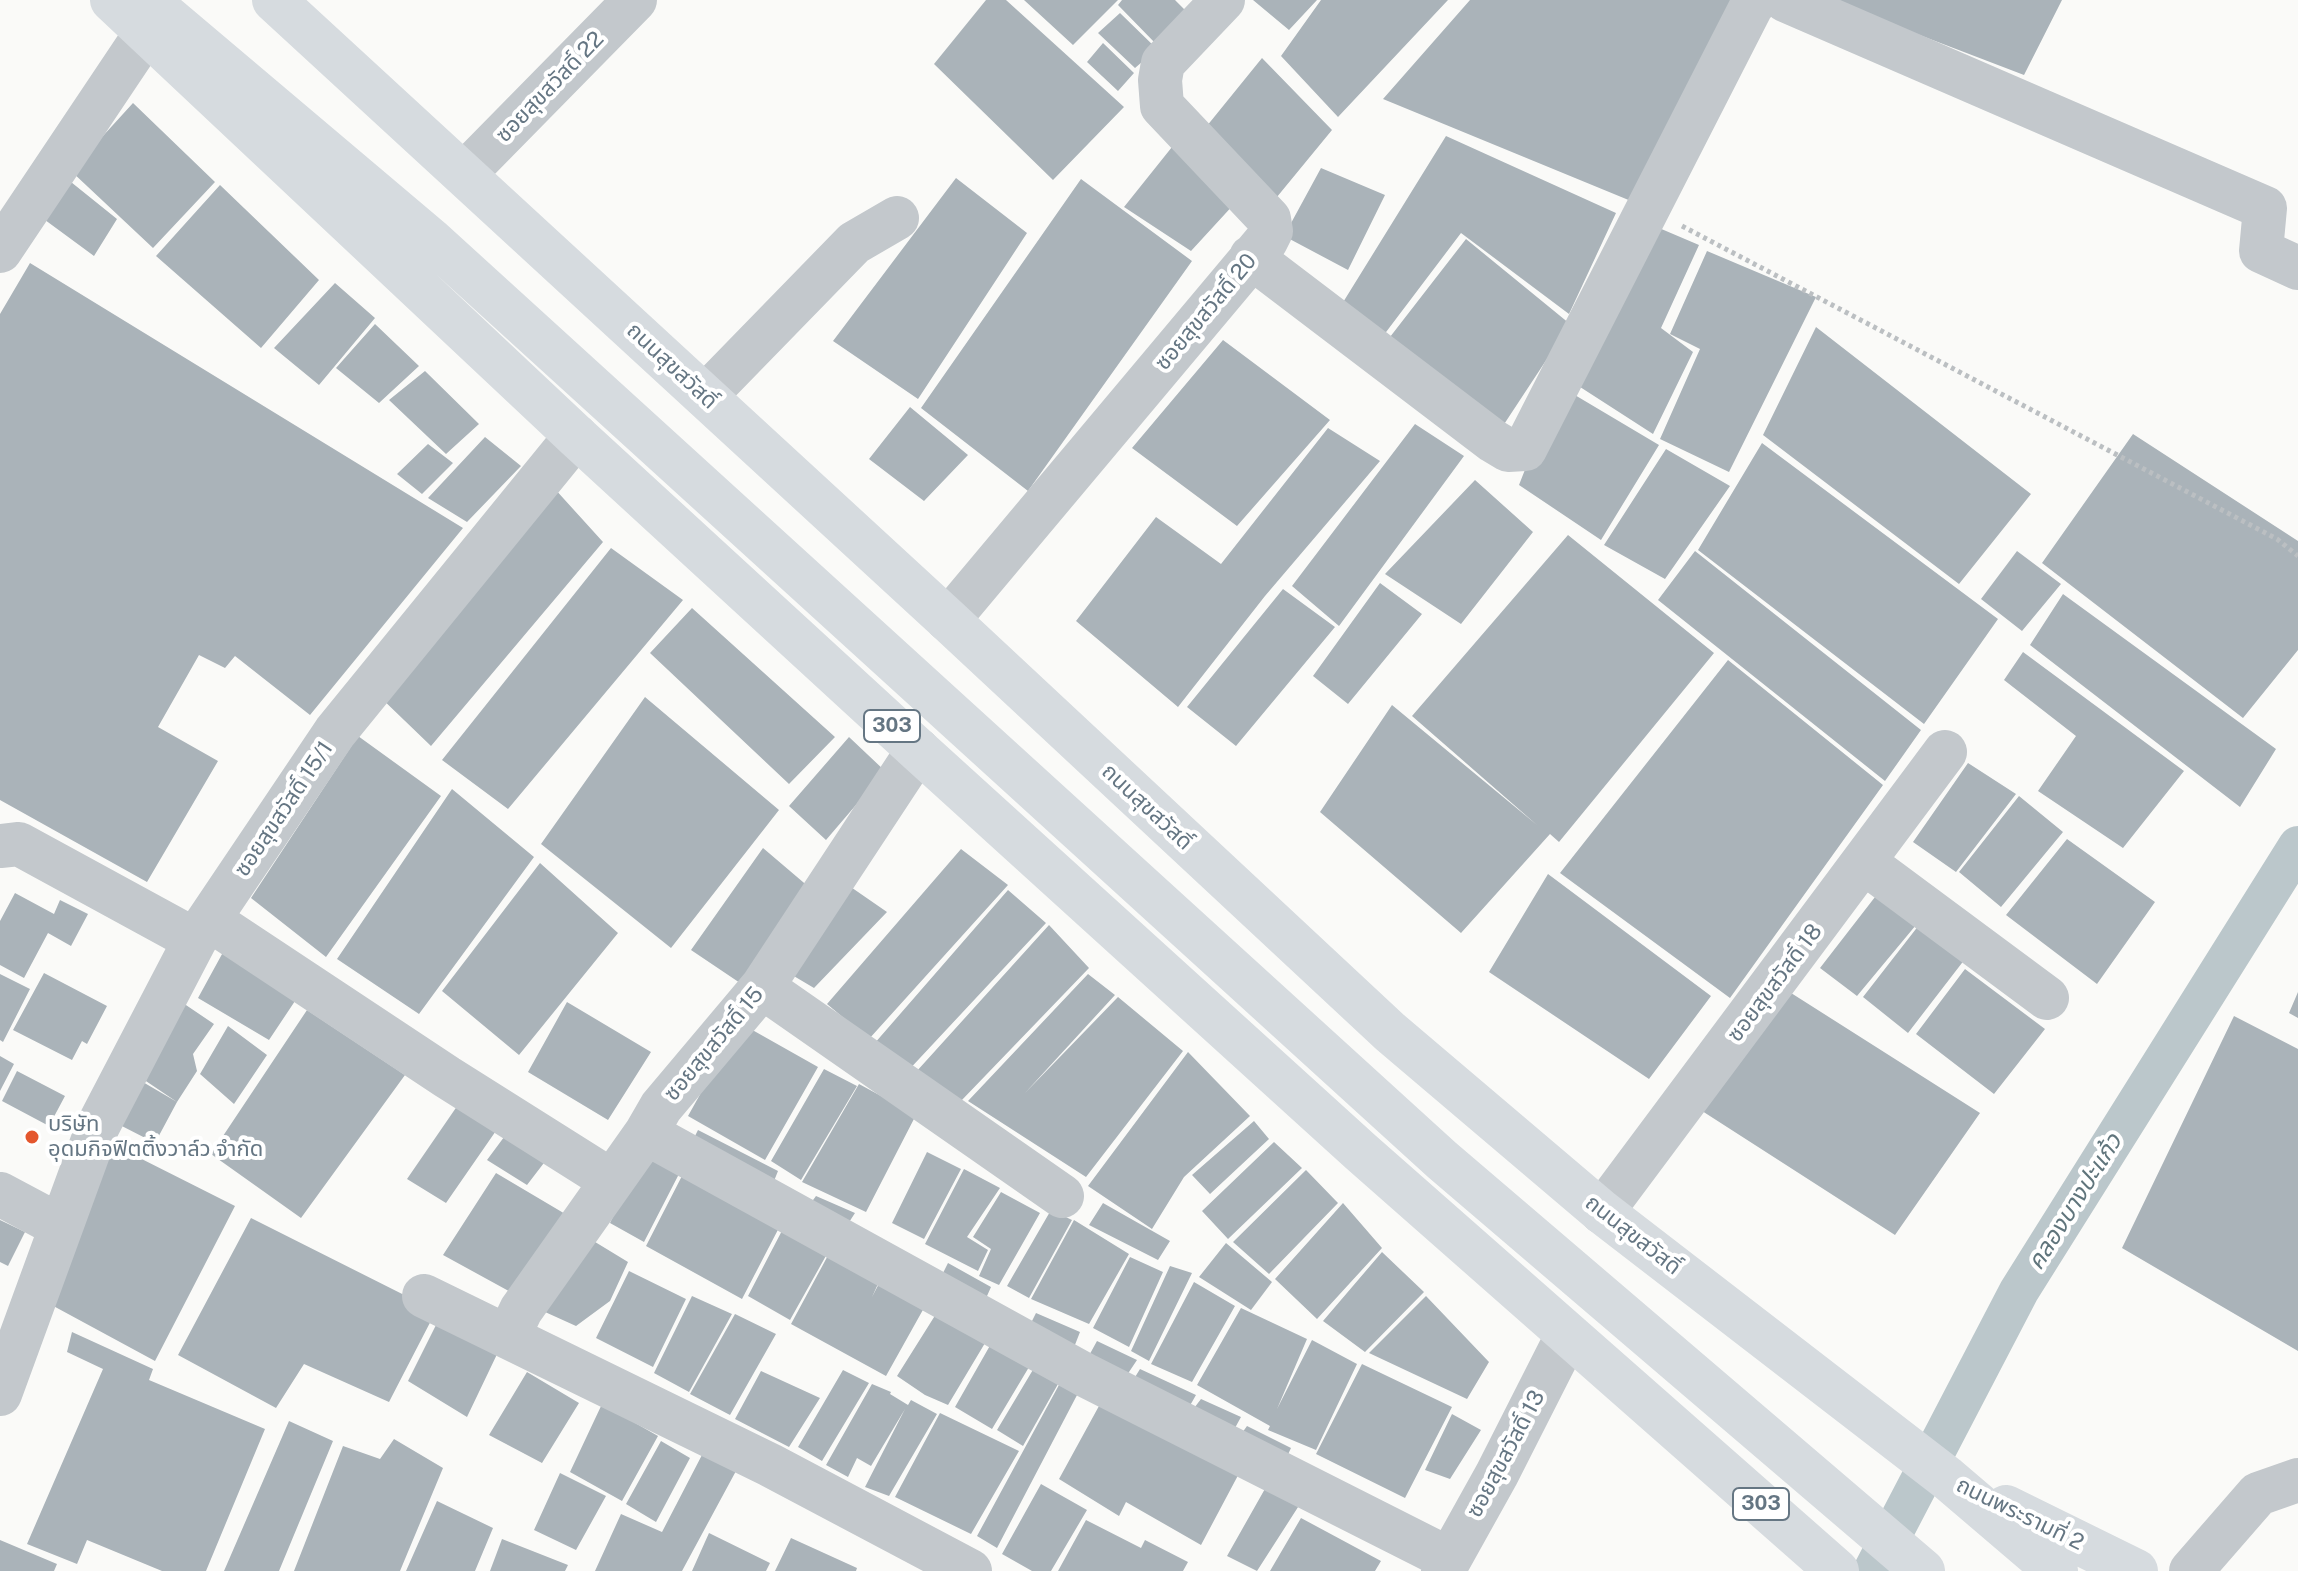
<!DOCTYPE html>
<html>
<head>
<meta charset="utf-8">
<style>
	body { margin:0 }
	canvas { display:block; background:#fafaf8 }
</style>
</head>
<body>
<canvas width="2298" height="1571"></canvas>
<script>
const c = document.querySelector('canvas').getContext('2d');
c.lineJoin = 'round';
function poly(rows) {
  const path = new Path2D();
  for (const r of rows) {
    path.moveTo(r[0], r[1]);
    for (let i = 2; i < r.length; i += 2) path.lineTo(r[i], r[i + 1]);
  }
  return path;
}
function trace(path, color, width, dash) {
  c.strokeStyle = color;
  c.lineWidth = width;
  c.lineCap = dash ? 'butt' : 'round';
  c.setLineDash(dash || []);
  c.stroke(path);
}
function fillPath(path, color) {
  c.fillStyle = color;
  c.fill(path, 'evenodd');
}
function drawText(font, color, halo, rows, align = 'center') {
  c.font = font + ' "Public Sans","Noto Sans Thai",sans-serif';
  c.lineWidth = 8;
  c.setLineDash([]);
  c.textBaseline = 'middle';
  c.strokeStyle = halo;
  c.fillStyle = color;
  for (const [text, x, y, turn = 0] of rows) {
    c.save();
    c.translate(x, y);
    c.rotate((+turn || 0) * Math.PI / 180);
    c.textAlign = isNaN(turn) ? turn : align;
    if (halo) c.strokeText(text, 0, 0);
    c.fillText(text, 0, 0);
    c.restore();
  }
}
trace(poly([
	[1873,1571,2019,1291,2298,846]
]), '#bbc7cb', 40);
fillPath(poly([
	[986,0,1006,0,1124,107,1053,180,934,64],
	[1024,0,1118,0,1073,45],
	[1122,0,1175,0,1190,15,1157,45,1118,5],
	[1253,0,1317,0,1289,30],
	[1321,0,1448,0,1338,117,1281,56],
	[1470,0,1739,0,1648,208,1383,99],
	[1828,0,2062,0,2024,75],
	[1120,13,1157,49,1135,68,1098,33],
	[1103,43,1134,73,1118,91,1087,62],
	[1262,58,1332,130,1272,203,1202,132],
	[133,103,215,182,153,248,71,171],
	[1446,136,1616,213,1569,314,1461,233,1377,344,1337,312],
	[1176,142,1236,202,1191,251,1124,207],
	[1321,168,1385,195,1348,270,1284,236],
	[66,178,117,219,94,256,41,217],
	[956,178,1027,233,918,399,833,341],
	[1081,179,1192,261,1028,491,921,408],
	[220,185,319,280,261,348,156,256],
	[1652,225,1699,245,1661,328,1693,352,1653,434,1577,385],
	[1466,239,1570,324,1493,441,1383,346],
	[1707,251,1816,297,1729,472,1660,439,1700,349,1670,334],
	[30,263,463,528,310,715,235,656,225,668,199,655,158,727,218,761,147,882,0,800,0,314],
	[335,283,375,318,319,385,274,348],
	[375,324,419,366,379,403,336,368],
	[1816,327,2031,494,1959,584,1763,435],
	[1223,340,1330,420,1237,526,1132,448],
	[425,371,479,424,446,454,389,400],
	[1558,385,1659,445,1601,540,1519,485],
	[910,407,968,455,924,501,869,459],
	[1415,424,1464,456,1339,626,1292,586],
	[1328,428,1380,461,1265,596,1178,707,1076,621,1156,517,1221,564],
	[2133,434,2298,541,2298,650,2243,718,2042,563],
	[485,437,521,466,467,522,428,498],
	[1762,443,1998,619,1924,724,1698,550],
	[428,444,453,463,422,494,397,474],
	[1666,449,1730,486,1665,579,1604,545],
	[1475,480,1533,532,1461,624,1385,574],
	[554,488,603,542,431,746,377,694],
	[1568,535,1714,653,1559,842,1550,834,1461,933,1320,812,1392,705,1537,825,1412,716],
	[611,548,683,600,508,809,442,760],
	[1695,551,1921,730,1885,781,1658,600],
	[2017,551,2061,584,2022,631,1981,599],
	[1380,583,1422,614,1348,704,1313,676],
	[1283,589,1335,627,1236,746,1187,707],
	[2063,594,2276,749,2240,807,2030,645],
	[692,608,835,737,789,784,650,653],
	[2023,652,2184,771,2123,848,2038,791,2076,736,2004,680],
	[1728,660,1883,785,1730,998,1560,873],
	[645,697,779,810,671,948,541,844],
	[358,736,441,796,326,957,251,898],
	[849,737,885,771,826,840,789,806],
	[1968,763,2016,794,1956,872,1913,842],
	[452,789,534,857,419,1014,337,959],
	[2019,796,2063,832,2001,907,1959,872],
	[2067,839,2155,902,2097,984,2006,915],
	[763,848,810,888,746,987,691,950],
	[961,849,1008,885,869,1039,827,1004],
	[540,863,618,933,519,1055,442,991],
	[1548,874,1711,996,1649,1079,1489,972],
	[845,883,887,912,814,988,787,972],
	[1008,890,1046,923,905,1074,874,1044],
	[15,893,54,914,60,900,88,914,71,946,48,933,24,978,0,965,0,921],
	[1875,897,1916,925,1857,996,1820,968],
	[1049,925,1089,968,960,1102,916,1072],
	[1919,925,1965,959,1908,1033,1863,997],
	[227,945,301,992,269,1040,198,998],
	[1965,969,2045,1029,1994,1094,1916,1034],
	[1758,972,1980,1113,1895,1235,1671,1091],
	[44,973,107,1006,87,1044,82,1041,72,1060,13,1030],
	[0,974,30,989,3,1042,0,1040],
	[1088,974,1115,995,1025,1093,1118,997,1183,1051,1086,1177,968,1101],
	[2298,992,2298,1018,2289,1013],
	[180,1001,214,1024,193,1054,197,1071,177,1102,134,1073],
	[567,1002,651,1052,608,1120,528,1072],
	[307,1010,405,1075,301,1218,211,1154],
	[2234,1016,2298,1049,2298,1351,2122,1248],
	[740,1023,818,1067,765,1160,688,1116],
	[228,1026,267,1055,234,1104,200,1074],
	[1188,1052,1250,1116,1184,1177,1152,1229,1088,1186],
	[0,1056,14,1064,0,1091],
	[824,1069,857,1086,801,1180,771,1161],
	[17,1071,65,1096,49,1126,2,1101],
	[136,1078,177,1102,155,1143,114,1122],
	[859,1084,916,1115,866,1212,802,1182],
	[462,1099,500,1125,446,1203,407,1179],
	[1254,1121,1269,1139,1210,1194,1192,1175],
	[510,1129,550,1155,527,1185,487,1160],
	[698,1130,778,1171,770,1191,689,1148],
	[104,1140,235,1206,155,1361,46,1302],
	[1274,1142,1302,1168,1228,1239,1202,1211],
	[927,1152,961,1169,924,1239,892,1223],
	[644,1153,680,1172,644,1242,610,1223],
	[964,1169,1000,1188,967,1237,988,1250,978,1271,925,1244],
	[1306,1170,1338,1203,1269,1274,1233,1242],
	[684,1172,782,1222,742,1299,646,1246],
	[496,1173,572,1218,516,1295,443,1255],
	[1001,1192,1040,1213,999,1285,979,1276,991,1249,973,1237],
	[816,1196,855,1213,844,1230,805,1211],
	[1103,1203,1170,1241,1158,1260,1089,1225],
	[1343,1203,1382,1248,1317,1319,1275,1279],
	[1051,1210,1072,1220,1029,1298,1007,1286],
	[251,1218,436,1311,389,1402,304,1364,276,1408,178,1355],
	[0,1220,25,1232,8,1266,0,1262],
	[1074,1220,1129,1254,1089,1324,1031,1299],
	[786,1223,832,1245,790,1320,748,1296],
	[582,1234,628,1262,610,1301,576,1326,534,1307],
	[1226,1243,1272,1282,1251,1310,1199,1277],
	[832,1248,882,1275,872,1297,884,1274,929,1299,886,1376,791,1324],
	[1382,1252,1424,1292,1365,1352,1323,1321],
	[1130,1257,1163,1272,1129,1347,1093,1328],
	[948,1263,991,1287,983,1305,939,1281],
	[1170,1266,1192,1273,1149,1361,1131,1351],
	[629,1271,686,1299,653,1367,596,1338],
	[1194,1282,1235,1306,1192,1382,1151,1364],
	[692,1296,732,1314,689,1392,654,1373],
	[1426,1296,1489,1362,1467,1399,1369,1353],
	[941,1306,991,1333,948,1405,925,1395,897,1376],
	[1241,1308,1307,1339,1277,1409,1312,1340,1357,1364,1316,1450,1268,1430,1270,1426,1197,1385],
	[1036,1313,1080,1332,1071,1355,1027,1331],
	[735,1314,776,1334,730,1415,690,1394],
	[440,1317,500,1348,467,1417,408,1381],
	[72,1332,153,1369,149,1380,265,1429,206,1571,162,1571,87,1540,77,1564,27,1544,103,1369,67,1352],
	[996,1335,1035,1357,992,1429,955,1407],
	[1097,1341,1137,1360,1125,1378,1086,1361],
	[1037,1363,1062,1377,1023,1446,997,1430],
	[1362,1364,1452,1407,1405,1498,1316,1454],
	[1140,1369,1196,1395,1184,1416,1129,1387],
	[843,1370,869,1383,822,1461,798,1447],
	[761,1371,820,1398,789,1447,735,1419],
	[527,1372,579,1403,542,1463,489,1435],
	[1066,1372,1087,1376,997,1548,977,1536],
	[872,1384,891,1392,890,1394,908,1405,911,1400,937,1414,889,1496,865,1487,905,1409,871,1466,857,1458,848,1477,826,1465],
	[1105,1395,1243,1466,1201,1545,1126,1502,1119,1516,1059,1479],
	[1201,1399,1241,1417,1230,1437,1188,1416],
	[602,1404,658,1436,622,1501,570,1472],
	[940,1413,1019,1451,971,1534,895,1497],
	[1452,1414,1481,1430,1450,1479,1425,1470],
	[289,1421,333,1441,279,1571,224,1571],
	[1247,1426,1291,1448,1283,1465,1237,1440],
	[394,1439,443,1468,400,1571,294,1571,343,1446,380,1459],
	[661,1441,690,1458,656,1522,626,1504],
	[703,1453,736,1471,682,1571,595,1571,621,1514,662,1532],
	[560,1473,606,1496,576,1550,534,1530],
	[1041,1484,1087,1510,1051,1571,1032,1571,1002,1554],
	[1266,1487,1300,1504,1257,1571,1227,1556],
	[437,1501,493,1528,475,1571,406,1571],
	[1301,1518,1381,1561,1375,1571,1270,1571],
	[1086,1520,1141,1548,1145,1540,1188,1562,1183,1571,1058,1571],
	[709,1533,770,1563,766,1571,692,1571],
	[791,1538,857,1568,856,1571,775,1571],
	[502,1539,568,1565,565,1571,490,1571],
	[0,1540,57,1564,54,1571,0,1571]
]), '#aab3b9');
trace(poly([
	[1682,226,2277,539,2298,556]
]), '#bbbfc2', 5, [4, 4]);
trace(poly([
	[1785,0,2265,208,2261,251,2298,268],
	[464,174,635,0],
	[0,251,146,33],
	[1251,257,1493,441,1508,450,1525,449,1752,5,1757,0],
	[705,396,854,243,897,218],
	[948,620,1266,241,1271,231,1269,219,1162,106,1160,80,1163,63,1223,0],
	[0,846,19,844,195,940],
	[1865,863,2047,998],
	[210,920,447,1077,612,1181],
	[762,987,1062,1196],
	[646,1133,1087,1376,1449,1559],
	[0,1194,60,1226],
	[1602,1212,1945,752],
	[424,1296,770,1465,970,1571],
	[508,1337,521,1310,646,1133,661,1107,762,987,918,750],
	[0,1394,98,1126,195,940,335,732,576,436],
	[1443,1571,1497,1474,1567,1336],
	[2191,1571,2258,1494,2298,1480]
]), '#c3c8cc', 44);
trace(poly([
	[112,0,576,436,918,750,1361,1152,1837,1571],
	[147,0,431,240,1442,1160,1923,1571],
	[274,0,948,620,1390,1032,1602,1212,1947,1478,2056,1571],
	[2006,1507,2136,1571]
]), '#d6dbdf', 44);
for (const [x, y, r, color] of [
	[32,1137,8,"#e4572e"]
]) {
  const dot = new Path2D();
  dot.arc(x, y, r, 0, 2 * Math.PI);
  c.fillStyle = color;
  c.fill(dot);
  trace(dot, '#fff', 3);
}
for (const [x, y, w] of [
	[892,726,56],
	[1761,1504,56]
]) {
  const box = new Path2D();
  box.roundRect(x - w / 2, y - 16, w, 32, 6);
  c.fillStyle = '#fff';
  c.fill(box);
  trace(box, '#657683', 2);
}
drawText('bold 20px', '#657683', null, [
	["303",892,726],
	["303",1761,1504]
]);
drawText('22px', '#657683', '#fff', [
	["ซอยสุขสวัสดิ์ 22",550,87,-46],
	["ซอยสุขสวัสดิ์ 20",1206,312,-50],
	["ถนนสุขสวัสดิ์",672,366,43],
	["ถนนสุขสวัสดิ์",1147,807,43],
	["ซอยสุขสวัสดิ์ 15/1",284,809,-56],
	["ซอยสุขสวัสดิ์ 18",1775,983,-53],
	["ซอยสุขสวัสดิ์ 15",714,1044,-50],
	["ถนนสุขสวัสดิ์",1633,1235,38],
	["ซอยสุขสวัสดิ์ 13",1506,1454,-62],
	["ถนนพระรามที่ 2",2020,1514,26]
]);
drawText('22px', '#657683', '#fff', [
	["บริษัท",48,1124],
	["อุดมกิจฟิตติ้งวาล์ว จำกัด",48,1149]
], 'left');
drawText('italic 24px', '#60757c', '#fff', [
	["คลองบางปะแก้ว",2075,1202,-58]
]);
</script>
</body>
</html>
